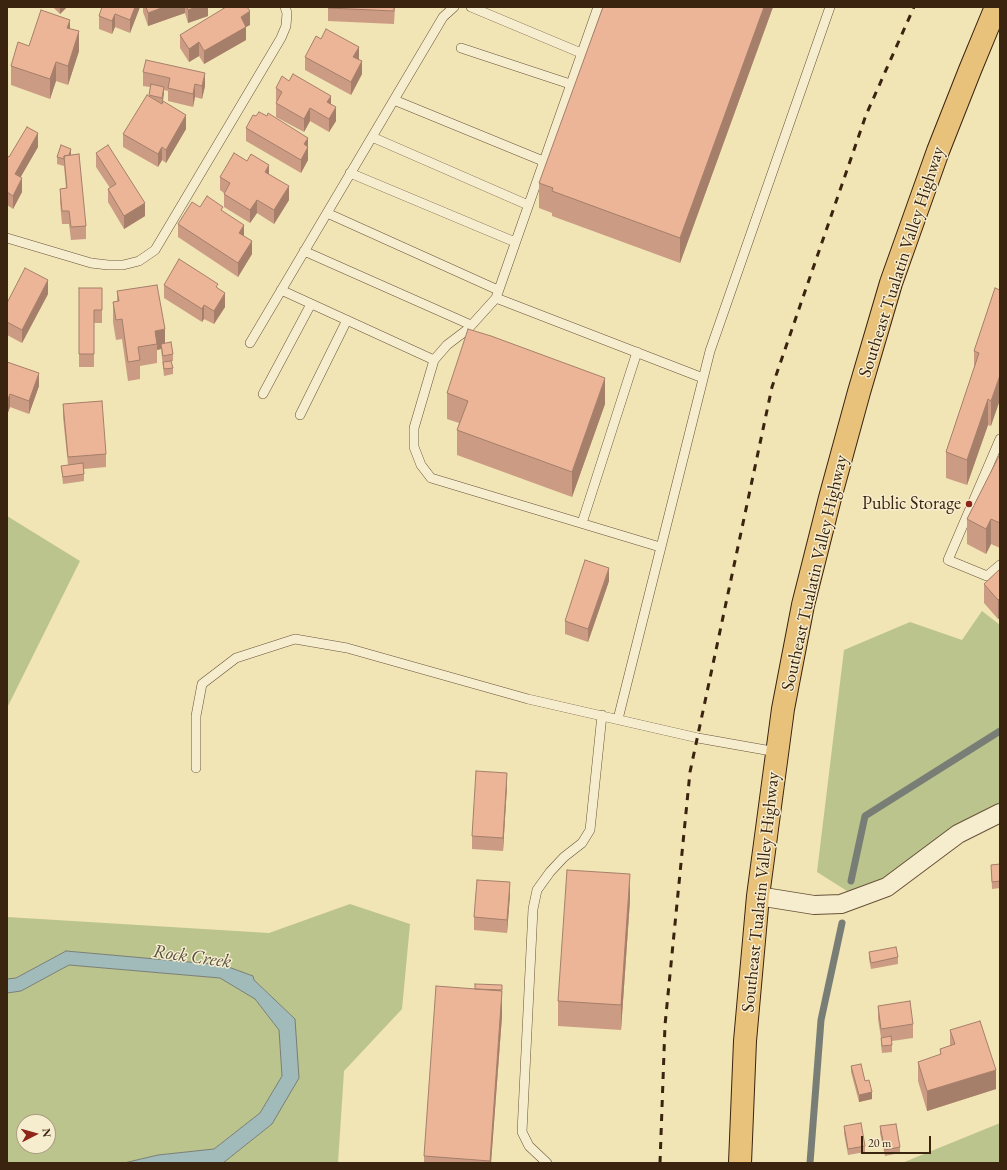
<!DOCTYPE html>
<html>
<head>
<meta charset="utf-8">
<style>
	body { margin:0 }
	#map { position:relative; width:1007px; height:1170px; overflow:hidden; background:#f1e4b5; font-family:"EB Garamond",serif }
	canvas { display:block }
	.frame { position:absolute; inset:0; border:8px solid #3a230f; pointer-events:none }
	.north { position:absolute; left:16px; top:1114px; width:40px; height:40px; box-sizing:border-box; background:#f6edcf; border:1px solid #ab9c82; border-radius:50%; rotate:84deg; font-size:11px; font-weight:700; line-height:16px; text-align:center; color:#3a230f }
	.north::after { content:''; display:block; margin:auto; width:14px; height:18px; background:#8f2418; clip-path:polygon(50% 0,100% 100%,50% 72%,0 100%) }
	.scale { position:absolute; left:861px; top:1136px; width:70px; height:18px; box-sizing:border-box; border:2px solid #3a230f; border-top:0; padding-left:5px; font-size:12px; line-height:14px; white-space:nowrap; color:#3a230f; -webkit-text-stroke:3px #f6edcf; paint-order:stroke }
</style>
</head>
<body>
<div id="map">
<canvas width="1007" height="1170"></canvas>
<div class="frame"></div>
<div class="north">N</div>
<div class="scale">20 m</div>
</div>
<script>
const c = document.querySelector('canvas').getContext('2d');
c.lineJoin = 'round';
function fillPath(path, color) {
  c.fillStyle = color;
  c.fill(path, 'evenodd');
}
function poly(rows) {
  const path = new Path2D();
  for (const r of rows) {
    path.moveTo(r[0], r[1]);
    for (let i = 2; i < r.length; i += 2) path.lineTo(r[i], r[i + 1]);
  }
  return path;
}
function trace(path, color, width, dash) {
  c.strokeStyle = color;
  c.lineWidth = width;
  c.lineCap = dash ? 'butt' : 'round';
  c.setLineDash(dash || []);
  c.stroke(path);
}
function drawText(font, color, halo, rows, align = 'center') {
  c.font = font + ' "EB Garamond",serif';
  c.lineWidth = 3;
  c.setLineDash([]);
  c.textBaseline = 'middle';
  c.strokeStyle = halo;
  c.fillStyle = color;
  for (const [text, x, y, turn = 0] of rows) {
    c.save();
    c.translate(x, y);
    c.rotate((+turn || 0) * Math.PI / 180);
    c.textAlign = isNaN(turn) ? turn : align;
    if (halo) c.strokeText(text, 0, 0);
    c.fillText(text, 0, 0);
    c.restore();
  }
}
fillPath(poly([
	[7,516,80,561,7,708],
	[982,611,1000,625,1000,823,951,844,915,878,889,895,863,901,817,872,844,650,910,622,962,640],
	[350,904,410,924,402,1009,344,1071,338,1163,223,1163,272,1124,295,1019,254,980,253,976,223,965,66,951,16,978,7,979,7,917,269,933],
	[69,965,220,978,255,999,279,1030,282,1076,260,1113,214,1149,158,1155,124,1163,7,1163,7,993,21,991],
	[24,1122,48,1122,48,1146,24,1146],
	[1000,1123,1000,1163,902,1163]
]), '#bbc48d');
const water = poly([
	[66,951,223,965,253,976,254,980,295,1019,299,1078,272,1124,223,1163,124,1163,158,1155,214,1149,260,1113,282,1076,279,1030,255,999,220,978,69,965,21,991,7,993,7,979,16,978,66,951]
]);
fillPath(water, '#a1bbba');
trace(water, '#787e76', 1);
trace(poly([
	[851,881,865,816,1000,731],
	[810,1163,821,1020,842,923]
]), '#787e76', 7);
const service = poly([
	[471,7,581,53],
	[598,7,496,298,468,329,447,345,434,360,414,428,414,447,421,465,431,478,660,547],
	[461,48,570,84],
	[394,100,543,161],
	[372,137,528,205],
	[350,173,515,242],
	[327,213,498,290],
	[7,238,91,263,108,265,123,265,139,261,155,250,281,38,286,26,287,13,285,7],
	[304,251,471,325],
	[281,290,434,360],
	[496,298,703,378],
	[250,343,443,17,454,7],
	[263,394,311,304],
	[300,415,347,320],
	[1000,439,948,560,987,576,1000,565],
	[582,523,637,352],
	[618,719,710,351,830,7],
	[196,768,196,716,202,684,236,658,295,639,347,648,528,699,698,738,777,752],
	[547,1163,529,1146,522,1132,533,909,537,890,550,872,564,857,582,843,590,830,602,715]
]);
const minor = poly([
	[758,896,814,905,841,904,887,887,958,834,1000,813]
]);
const primary = poly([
	[740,1163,745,1041,758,896,783,709,803,605,830,498,859,392,891,283,938,151,970,70,996,7]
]);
trace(service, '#685338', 10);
trace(minor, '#685338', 20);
trace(primary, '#3a230f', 24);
trace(service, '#f6edcf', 9);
trace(minor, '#f6edcf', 18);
trace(primary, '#e8c27a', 22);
trace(poly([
	[660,1163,665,1025,690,772,772,387,866,115,914,7]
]), '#3a230f', 3, [7, 7]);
fillPath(poly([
	[53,7,67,7,60,14],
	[140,7,130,33,115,27,112,34,99,29,99,16],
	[143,7,208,7,208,16,188,23,185,13,148,26,143,12],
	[328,7,395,7,394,24,328,21],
	[773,7,680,263,552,216,552,213,539,208,539,183],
	[250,25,246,27,246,40,204,64,199,56,189,62,180,48,180,35],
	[70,28,79,51,68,85,56,81,50,99,11,85,11,66,29,46],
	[305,57,359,60,362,74,351,95,305,70],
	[143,72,205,86,202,99,195,97,193,107,168,101,168,91,164,90,163,102,186,129,166,163,162,160,158,167,123,147,123,134,149,97,150,87,143,86],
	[276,88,331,105,336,121,329,132,310,121,304,132,276,117,276,103,277,102,276,101],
	[256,116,267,116,308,138,308,160,301,173,246,141,246,128],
	[38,147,20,177,22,192,13,209,7,205,7,156,9,157],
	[96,153,145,216,124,229,108,202,108,189,110,188,96,167],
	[71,155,86,226,86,239,71,240,69,224,62,224,60,202,60,189,66,188,64,166,57,164,57,157],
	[269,174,289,200,274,224,257,213,250,223,224,207,224,193,220,190,220,177],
	[200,207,223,211,244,236,252,254,238,277,178,237,178,224],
	[164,285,218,289,225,307,214,324,204,319,202,322,164,298],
	[79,288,102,288,102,323,94,323,94,367,79,367],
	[995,288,991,426,988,425,967,485,946,478,946,452,974,369,974,351],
	[117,291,165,343,173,354,173,361,171,361,173,368,173,374,164,376,161,349,157,350,157,363,140,366,140,379,128,381,122,339,116,340,113,322,113,302,117,301],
	[48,294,22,343,7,335,7,303],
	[7,362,39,386,29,414,10,407,7,415],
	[447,393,605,404,572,497,457,455,457,430,459,423,447,419],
	[63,404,106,454,106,467,84,469,84,481,63,484,61,466,68,465,63,417],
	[1000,454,1000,548,991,544,986,554,967,544,967,519],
	[1000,569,1000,618,998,619,984,603,984,584],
	[609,581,588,642,565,634,565,621],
	[507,786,503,851,472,849,472,836],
	[1000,864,1000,888,992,889,991,865],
	[510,895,507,933,474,930,474,917],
	[630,900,621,1030,558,1026,558,1001],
	[869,952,898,957,898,964,871,969,869,959],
	[502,985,502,1016,491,1163,424,1163,424,1156,475,989],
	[878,1006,913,1024,913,1038,892,1041,892,1052,882,1053,881,1045,881,1038,878,1019],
	[950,1030,996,1089,927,1111,918,1081,918,1062,940,1055,940,1049,950,1046],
	[851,1066,865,1081,872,1099,859,1102,851,1072],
	[844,1126,865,1146,865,1152,848,1155,844,1133],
	[880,1126,900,1147,900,1153,885,1156,880,1133]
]), '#cb9c83');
fillPath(poly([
	[60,7,67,7,60,14],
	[135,7,140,7,130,33,130,20],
	[164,7,185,7,185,13,148,26,148,13],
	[196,7,208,7,208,16,188,23,188,10],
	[764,7,773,7,680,263,680,238],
	[250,11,250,25,246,27,246,40,204,64,204,51,241,17],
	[115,14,115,27,112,34,112,21],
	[70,20,70,39,67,28],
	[79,31,79,51,68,85,68,66],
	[199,42,199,56,189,62,189,49],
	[359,47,359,60,353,57],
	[362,61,362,74,351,95,351,82],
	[56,62,56,81,50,99,50,79],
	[205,73,205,86,202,99,202,86],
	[195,84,195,97,193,107,193,94],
	[164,87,164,93,162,105,162,98],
	[331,96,331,109,327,102],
	[336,107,336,121,329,132,329,119],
	[310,108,310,121,304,132,304,119],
	[186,115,186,129,166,163,166,150],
	[38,133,38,147,15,187,15,174],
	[308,138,308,160,301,173,301,160,304,144],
	[162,147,162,160,158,167,158,154],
	[71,149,71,155,67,160],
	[269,165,269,178,265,172],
	[22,178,22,192,13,209,13,196],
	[289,186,289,200,274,224,274,210],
	[257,200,257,213,250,223,250,210],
	[145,203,145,216,124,229,124,216],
	[244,225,244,239,239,233],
	[252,241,252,254,238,277,238,263],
	[48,280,48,294,22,343,22,330],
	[225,293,225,307,214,324,214,311],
	[204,305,204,319,202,322,202,309],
	[165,329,165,348,161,344,161,349,157,350,157,344,155,331],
	[39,373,39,386,29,414,29,401],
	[1000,375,1000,400,991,426,991,401],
	[605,378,605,404,572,497,572,472],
	[10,394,10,407,7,415,7,402],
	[988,399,988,425,967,485,967,460],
	[991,519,991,544,986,554,986,529],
	[609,568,609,581,588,642,588,629],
	[1000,598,1000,618,998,619,998,600],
	[507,773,507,786,503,851,503,838],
	[630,874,630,900,621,1030,621,1005],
	[510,882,510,895,507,933,507,920],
	[502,991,502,1016,491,1163,490,1163],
	[996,1070,996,1089,927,1111,927,1091],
	[872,1092,872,1099,859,1102,859,1095]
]), '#a57f6a');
const building = poly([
	[102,7,135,7,130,20,115,14,112,21,99,16,102,7],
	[146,7,164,7,148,13,146,7],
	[187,7,196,7,188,10,187,7],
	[226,7,247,7,250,11,241,17,246,27,204,51,199,42,189,49,180,35,226,7],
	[328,7,394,7,394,11,328,8,328,7],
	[603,7,764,7,680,238,552,191,553,188,539,183,603,7],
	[41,10,70,20,67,28,79,31,68,66,56,62,50,79,11,66,18,42,29,46,41,10],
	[326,29,359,47,353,57,362,61,351,82,305,57,316,36,321,39,326,29],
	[146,60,205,73,202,86,195,84,193,94,168,88,170,78,143,72,146,60],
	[293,74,331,96,327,102,336,107,329,119,310,108,304,119,276,103,282,92,276,88,282,76,289,81,293,74],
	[151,84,164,87,162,98,149,95,151,84],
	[147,95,162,104,163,101,186,115,166,150,162,147,158,154,123,134,147,95],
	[259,112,267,116,268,113,308,138,304,144,308,147,301,160,246,128,253,115,256,116,259,112],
	[27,127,38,133,15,174,22,178,13,196,7,192,7,156,9,157,27,127],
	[61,145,71,149,69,155,64,156,64,159,57,157,61,145],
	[108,145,145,203,124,216,108,189,116,184,96,153,108,145],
	[234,153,247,161,251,154,269,165,265,172,289,186,274,210,257,200,250,210,224,194,230,183,220,177,234,153],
	[79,154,86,226,71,227,69,211,62,211,60,189,67,188,64,156,79,154],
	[207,196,223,207,221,210,244,225,239,233,252,241,238,263,178,224,192,202,200,207,207,196],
	[179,259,218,284,216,287,225,293,214,311,204,305,202,309,164,285,179,259],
	[25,268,48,280,22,330,7,322,7,303,25,268],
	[157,285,165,329,155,331,157,344,138,347,140,360,128,362,122,319,116,320,113,302,119,301,117,291,157,285],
	[79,288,102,288,102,310,94,310,94,354,79,354,79,288],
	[995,288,1000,290,1000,375,991,401,988,399,967,460,946,452,979,353,974,351,995,288],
	[468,329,491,336,605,378,572,472,457,430,468,401,447,393,468,329],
	[171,342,173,354,163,356,161,344,171,342],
	[171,361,173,368,164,369,163,362,171,361],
	[7,362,39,373,29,401,10,394,7,402,7,362],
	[102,401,106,454,68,457,63,404,102,401],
	[1000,454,1000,523,991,519,986,529,967,519,1000,454],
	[83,463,84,474,63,477,61,466,83,463],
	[585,560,609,568,588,629,565,621,585,560],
	[1000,569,1000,598,998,600,984,584,1000,569],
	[476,771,507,773,503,838,472,836,476,771],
	[1000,864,1000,881,992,882,991,865,1000,864],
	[567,870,630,874,621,1005,558,1001,567,870],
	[477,880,510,882,507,920,474,917,477,880],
	[896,947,898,957,871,963,869,952,896,947],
	[475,984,502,985,502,990,475,989,475,984],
	[436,986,502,991,490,1161,424,1156,436,986],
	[910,1001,913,1024,881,1029,878,1006,910,1001],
	[980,1021,996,1070,927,1091,918,1062,941,1054,940,1049,955,1044,950,1030,980,1021],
	[891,1036,892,1045,882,1046,881,1038,891,1036],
	[861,1064,865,1081,869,1080,872,1092,859,1095,851,1066,861,1064],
	[861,1123,865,1146,848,1149,844,1126,861,1123],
	[896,1124,900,1147,885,1150,880,1126,896,1124]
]);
fillPath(building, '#ecb598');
trace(building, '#a57f6a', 1);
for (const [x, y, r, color] of [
	[969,504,4,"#8f2418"]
]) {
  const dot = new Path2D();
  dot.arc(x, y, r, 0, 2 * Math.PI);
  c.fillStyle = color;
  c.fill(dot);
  trace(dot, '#f6edcf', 1.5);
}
drawText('18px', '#3a230f', '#f6edcf', [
	["Southeast Tualatin Valley Highway",902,262,-72],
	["Southeast Tualatin Valley Highway",815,573,-77],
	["Southeast Tualatin Valley Highway",761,892,-84]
]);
drawText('18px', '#3a230f', '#f6edcf', [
	["Public Storage",961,504]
], 'right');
drawText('italic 19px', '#595142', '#f6edcf', [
	["Rock Creek",192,957,8]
]);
</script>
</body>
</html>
